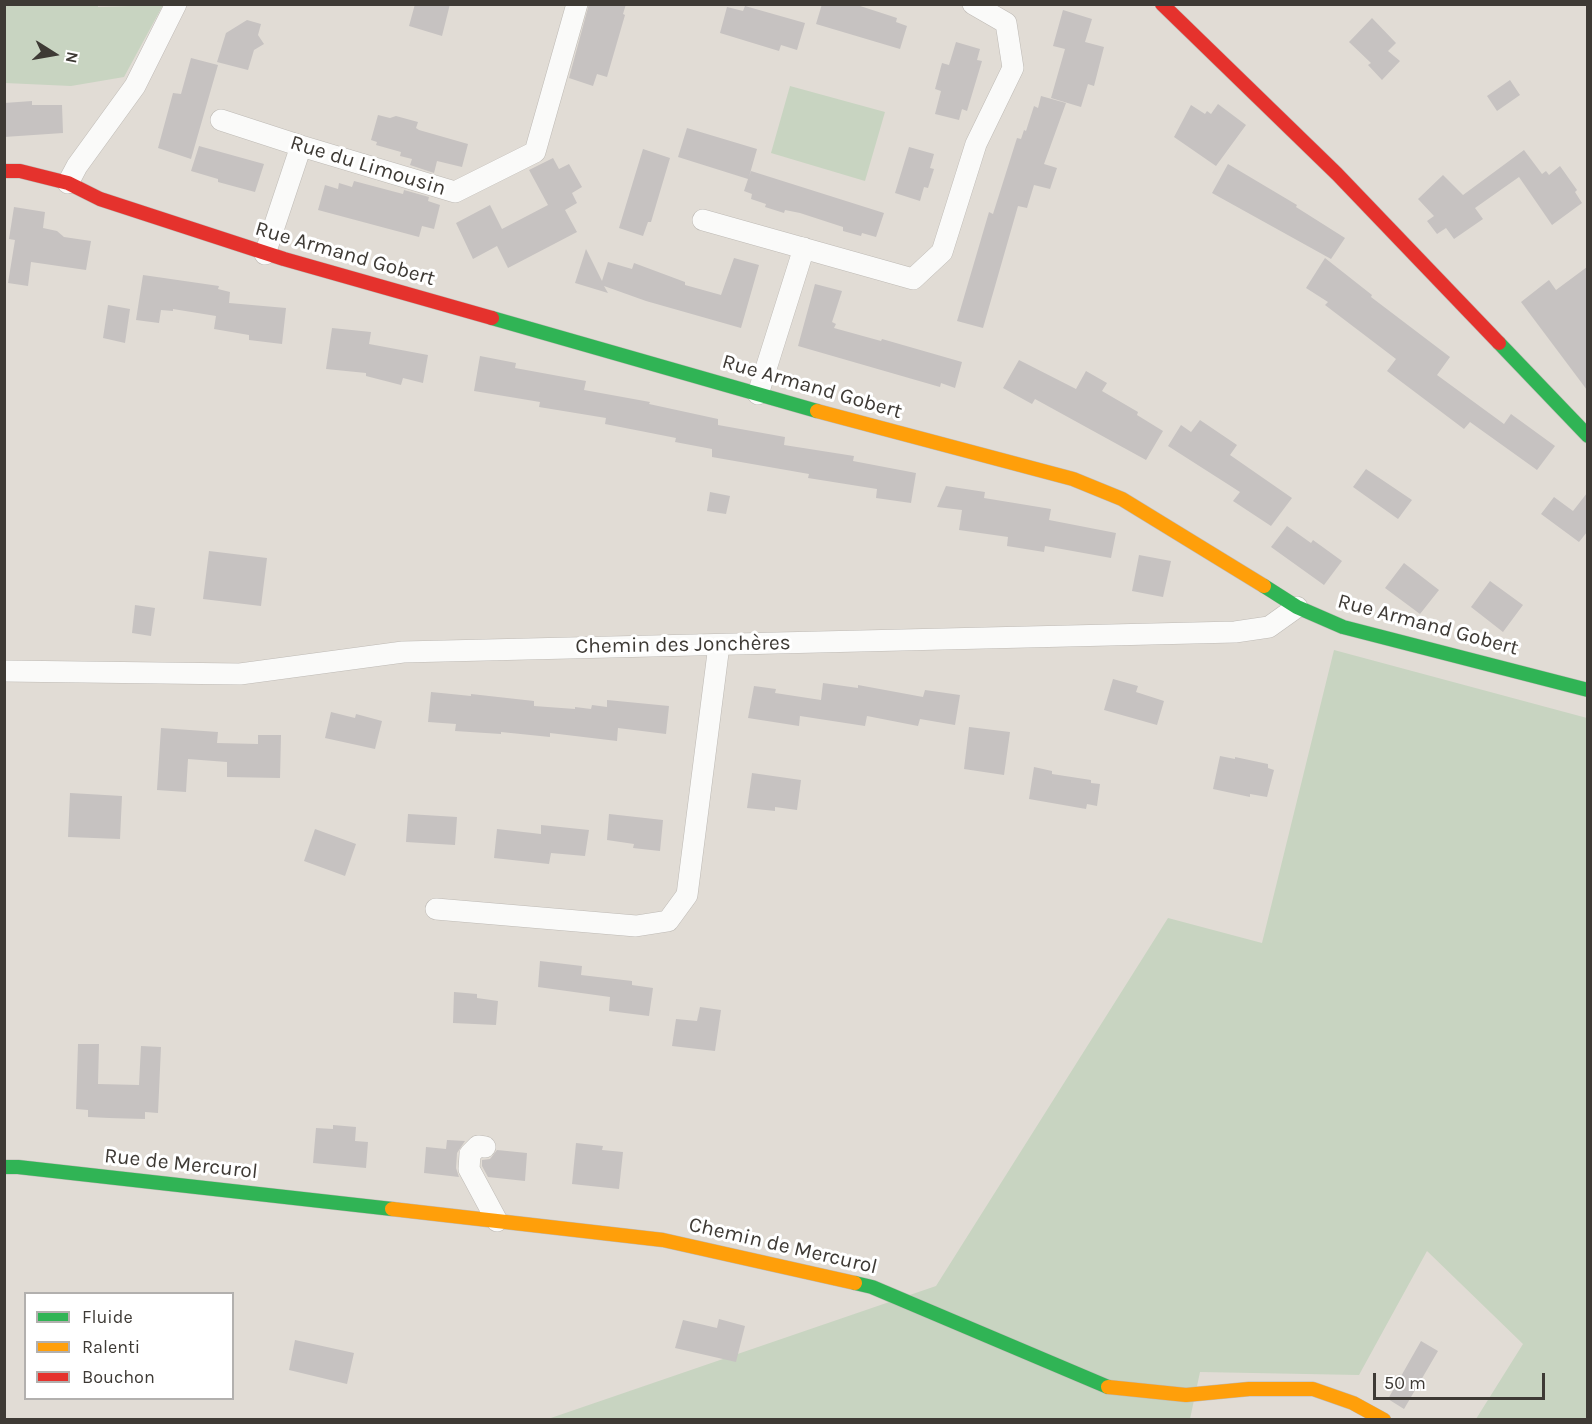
<!DOCTYPE html>
<html>
<head>
<meta charset="utf-8">
<style>
	body { margin:0 }
	#map { position:relative; width:1592px; height:1424px; overflow:hidden; background:#e1dcd5; font-family:Karla,sans-serif }
	canvas { display:block }
	.frame { position:absolute; inset:0; border:6px solid #3e3a35; pointer-events:none }
	.legend { position:absolute; left:24px; top:1292px; width:210px; height:108px; box-sizing:border-box; background:#fff; border:2px solid #b2b0ae; margin:0; padding:8px 10px; list-style:none; font-size:18px; color:#3e3a35 }
	.legend li { display:flex; align-items:center; gap:12px; height:30px }
	.legend b { width:30px; border:2px solid #b2b0ae }
	.north { position:absolute; left:24px; top:24px; width:60px; height:60px; -webkit-text-stroke:4px #fff; paint-order:stroke; rotate:101deg; font-size:16px; font-weight:700; line-height:24px; text-align:center; color:#3e3a35 }
	.north::after { content:''; display:block; margin:auto; width:21px; height:27px; background:#3e3a35; clip-path:polygon(50% 0,100% 100%,50% 72%,0 100%) }
	.scale { position:absolute; left:1373px; top:1373px; width:172px; height:27px; box-sizing:border-box; border:3px solid #3e3a35; border-top:0; padding-left:8px; font-size:18px; line-height:21px; white-space:nowrap; color:#3e3a35; -webkit-text-stroke:4px #fff; paint-order:stroke }
</style>
</head>
<body>
<div id="map">
<canvas width="1592" height="1424"></canvas>
<div class="frame"></div>
<ul class="legend">
<li><b style="height:8px;background:#30b455"></b>Fluide</li>
<li><b style="height:8px;background:#ff9f0a"></b>Ralenti</li>
<li><b style="height:8px;background:#e5322d"></b>Bouchon</li>
</ul>
<div class="north">N</div>
<div class="scale">50 m</div>
</div>
<script>
const c = document.querySelector('canvas').getContext('2d');
c.lineJoin = 'round';
function fillPath(path, color) {
  c.fillStyle = color;
  c.fill(path, 'evenodd');
}
function poly(rows) {
  const path = new Path2D();
  for (const r of rows) {
    path.moveTo(r[0], r[1]);
    for (let i = 2; i < r.length; i += 2) path.lineTo(r[i], r[i + 1]);
  }
  return path;
}
function trace(path, color, width, dash) {
  c.strokeStyle = color;
  c.lineWidth = width;
  c.lineCap = dash ? 'butt' : 'round';
  c.setLineDash(dash || []);
  c.stroke(path);
}
function drawText(font, color, halo, rows, align = 'center') {
  c.font = font + ' Karla,sans-serif';
  c.lineWidth = 6;
  c.setLineDash([]);
  c.textBaseline = 'middle';
  c.strokeStyle = halo;
  c.fillStyle = color;
  for (const [text, x, y, turn = 0] of rows) {
    c.save();
    c.translate(x, y);
    c.rotate((+turn || 0) * Math.PI / 180);
    c.textAlign = isNaN(turn) ? turn : align;
    if (halo) c.strokeText(text, 0, 0);
    c.fillText(text, 0, 0);
    c.restore();
  }
}
fillPath(poly([
	[98,5,98,7,163,5,124,77,71,86,5,83,5,5],
	[790,86,885,112,865,181,771,153],
	[1334,650,1587,718,1587,1419,1476,1419,1523,1344,1427,1251,1359,1375,1200,1372,1190,1419,545,1420,936,1286,1168,918,1262,943]
]), '#c8d4c1');
fillPath(poly([
	[415,4,450,4,442,36,409,26],
	[589,4,626,4,623,14,625,15,607,77,597,74,593,86,569,78],
	[822,4,854,4,897,18,896,22,907,26,900,49,816,24],
	[745,6,805,23,797,50,781,45,779,51,720,33,727,7,743,11],
	[1063,10,1092,19,1085,42,1104,47,1094,86,1088,84,1081,107,1051,98,1065,49,1053,46],
	[1372,18,1396,43,1388,51,1400,61,1382,80,1368,65,1371,63,1349,42],
	[247,20,261,24,258,35,264,44,254,50,248,70,217,62,226,33],
	[956,42,980,49,977,60,982,61,967,111,962,109,959,120,935,114,941,91,935,89,942,63,949,65],
	[191,58,218,65,191,159,158,148,173,93,181,94],
	[1510,80,1520,95,1497,111,1487,96],
	[1041,96,1066,103,1044,164,1057,168,1050,189,1034,185,1027,208,1018,206,983,328,957,321,989,212,993,214,1017,138,1021,139,1024,130,1026,131,1034,106,1038,108],
	[32,101,32,105,62,105,63,133,4,137,4,103],
	[1218,104,1246,125,1216,166,1174,137,1191,105,1205,114,1207,111,1211,114],
	[378,115,390,118,396,116,418,122,416,128,419,130,468,144,462,167,437,161,434,173,410,165,412,159,400,156,401,152,376,145,377,142,371,140],
	[687,128,757,149,749,177,751,171,884,213,876,237,862,233,861,236,843,231,843,227,800,213,785,210,784,213,765,207,766,204,751,199,752,194,744,191,748,179,678,157],
	[199,146,264,164,255,192,218,182,218,179,191,171],
	[909,147,934,154,930,168,934,169,928,188,924,187,920,201,895,193],
	[643,149,670,158,651,222,648,222,643,236,619,228],
	[1524,150,1542,174,1546,171,1549,175,1560,166,1577,190,1575,192,1582,203,1552,225,1519,177,1475,208,1483,219,1454,239,1446,228,1437,234,1427,221,1434,216,1418,199,1443,175,1463,195],
	[553,158,559,169,569,164,582,187,572,193,577,203,565,210,577,232,508,268,497,246,473,259,456,223,490,205,502,229,548,205,529,170],
	[1228,164,1297,205,1296,207,1345,238,1331,259,1212,193],
	[354,181,403,194,404,190,429,197,428,201,440,205,434,229,422,226,419,237,318,210,325,185,338,189,339,183,352,187],
	[14,207,45,212,43,228,57,231,64,237,91,241,86,270,31,262,28,286,8,283,15,240,9,239],
	[586,249,602,281,608,262,632,269,634,263,685,282,685,285,721,295,734,258,759,265,741,328,646,301,604,286,608,293,575,283],
	[1325,258,1372,295,1371,297,1450,357,1437,375,1504,424,1511,414,1555,446,1537,470,1470,422,1464,429,1387,371,1396,359,1325,305,1328,302,1306,288],
	[1587,267,1587,390,1521,302,1549,280,1556,290],
	[143,275,219,286,218,289,230,292,229,303,286,308,282,344,249,340,249,335,214,329,216,316,173,309,173,311,161,310,159,323,136,320],
	[815,284,842,291,832,322,836,324,834,328,881,341,882,339,962,362,955,388,941,383,940,387,798,346],
	[108,305,130,309,125,343,103,338],
	[332,328,371,332,369,344,428,355,423,383,403,378,401,385,366,376,366,373,326,369],
	[480,356,516,363,515,368,586,381,584,390,650,402,649,404,718,419,718,425,785,437,784,445,854,456,853,461,916,473,911,503,876,498,877,489,808,478,809,474,712,457,712,449,675,442,676,438,605,424,606,418,539,407,540,402,474,391],
	[1019,360,1076,389,1086,371,1107,383,1102,391,1138,412,1137,415,1163,431,1146,460,1035,399,1032,404,1003,388],
	[1200,420,1237,445,1230,455,1292,498,1271,526,1233,501,1240,492,1168,446,1181,425,1191,432],
	[1366,469,1412,500,1398,519,1353,487],
	[946,486,985,492,984,498,1051,509,1049,520,1116,533,1111,558,1045,546,1044,552,1007,546,1008,537,959,530,962,510,937,507],
	[710,492,730,496,726,514,707,511],
	[1587,493,1587,532,1579,542,1541,514,1554,497,1573,511],
	[1287,526,1311,543,1313,540,1342,561,1324,585,1271,547],
	[209,551,267,558,261,606,203,599],
	[1139,555,1171,561,1163,597,1132,591],
	[1404,563,1439,590,1420,614,1385,588],
	[1490,581,1523,605,1503,632,1471,607],
	[135,605,155,608,151,636,132,633],
	[1113,679,1138,686,1136,692,1164,701,1157,725,1104,710],
	[823,683,858,688,858,685,923,697,925,690,960,695,955,725,920,719,918,726,867,716,865,726,800,716,799,726,748,718,754,686,776,689,775,693,821,700],
	[431,692,471,696,471,694,534,701,534,706,575,709,575,707,591,709,592,705,607,707,607,700,669,706,666,734,618,728,617,741,550,733,550,737,501,732,501,734,455,731,456,724,428,722],
	[331,712,355,718,356,714,382,721,375,749,325,738],
	[969,727,1010,732,1004,775,964,769],
	[161,728,218,732,217,743,258,744,258,735,281,735,280,778,227,777,227,762,188,759,186,792,157,790],
	[1220,756,1235,759,1235,757,1268,764,1268,768,1274,770,1267,797,1250,794,1250,797,1213,789],
	[1034,767,1052,771,1052,774,1091,780,1091,783,1100,784,1097,806,1087,804,1086,809,1029,799],
	[752,773,801,780,797,810,775,807,775,811,747,808],
	[70,793,122,796,120,839,68,837],
	[408,814,457,817,455,845,406,842],
	[609,814,663,820,660,851,633,848,634,844,607,840],
	[541,825,589,830,585,856,551,853,549,864,494,858,497,829,541,834],
	[315,829,356,844,345,876,304,861],
	[540,961,582,966,581,975,632,981,632,985,653,988,649,1016,609,1011,610,997,538,987],
	[454,992,477,994,477,998,498,1001,496,1025,453,1023],
	[700,1007,721,1010,715,1051,672,1046,676,1019,697,1021],
	[78,1044,99,1044,98,1084,139,1085,141,1046,161,1047,158,1113,145,1112,145,1119,109,1118,88,1117,88,1110,76,1109],
	[333,1125,356,1127,355,1141,368,1142,366,1168,313,1163,316,1128,333,1129],
	[447,1140,465,1141,457,1153,456,1168,459,1177,424,1173,426,1147,446,1149],
	[576,1143,603,1146,602,1150,623,1152,619,1189,572,1184],
	[497,1150,527,1153,525,1181,488,1177,482,1166,482,1160,490,1159],
	[719,1319,745,1326,736,1362,675,1348,683,1320,717,1328],
	[295,1340,354,1353,347,1384,289,1370],
	[1421,1341,1438,1351,1404,1409,1388,1399]
]), '#c6c2c1');
const street = poly([
	[221,120,301,146,455,192,535,152,577,4],
	[68,183,77,166,135,86,176,4],
	[703,220,913,279,942,252,976,144,1013,68,1006,23,973,4],
	[265,254,301,146],
	[758,394,804,248],
	[4,671,240,674,403,652,1235,632,1269,627,1297,607],
	[436,909,636,926,668,921,687,895,719,645],
	[485,1147,478,1146,470,1154,469,1169,497,1221]
]);
const fast = poly([
	[492,318,817,411],
	[1499,343,1588,436],
	[1264,586,1297,607,1343,627,1588,690],
	[4,1167,18,1167,392,1209],
	[855,1283,872,1287,1108,1387]
]);
const slow = poly([
	[817,411,1073,479,1122,499,1264,586],
	[392,1209,663,1240,855,1283],
	[1108,1387,1186,1395,1249,1389,1313,1389,1353,1403,1384,1420]
]);
const jam = poly([
	[1162,4,1337,174,1499,343],
	[4,171,20,171,68,183,100,199,284,259,492,318]
]);
trace(street, '#bebab5', 22);
trace(fast, '#bebab5', 15);
trace(slow, '#bebab5', 15);
trace(jam, '#bebab5', 15);
trace(street, '#fafaf9', 21);
trace(fast, '#30b455', 14);
trace(slow, '#ff9f0a', 14);
trace(jam, '#e5322d', 14);
drawText('21px', '#3e3a35', '#fff', [
	["Rue du Limousin",368,166,17],
	["Rue Armand Gobert",345,254,16],
	["Rue Armand Gobert",812,387,16],
	["Rue Armand Gobert",1428,625,15],
	["Chemin des Jonchères",683,645,-1],
	["Rue de Mercurol",181,1164,6],
	["Chemin de Mercurol",783,1246,13]
]);
</script>
</body>
</html>
